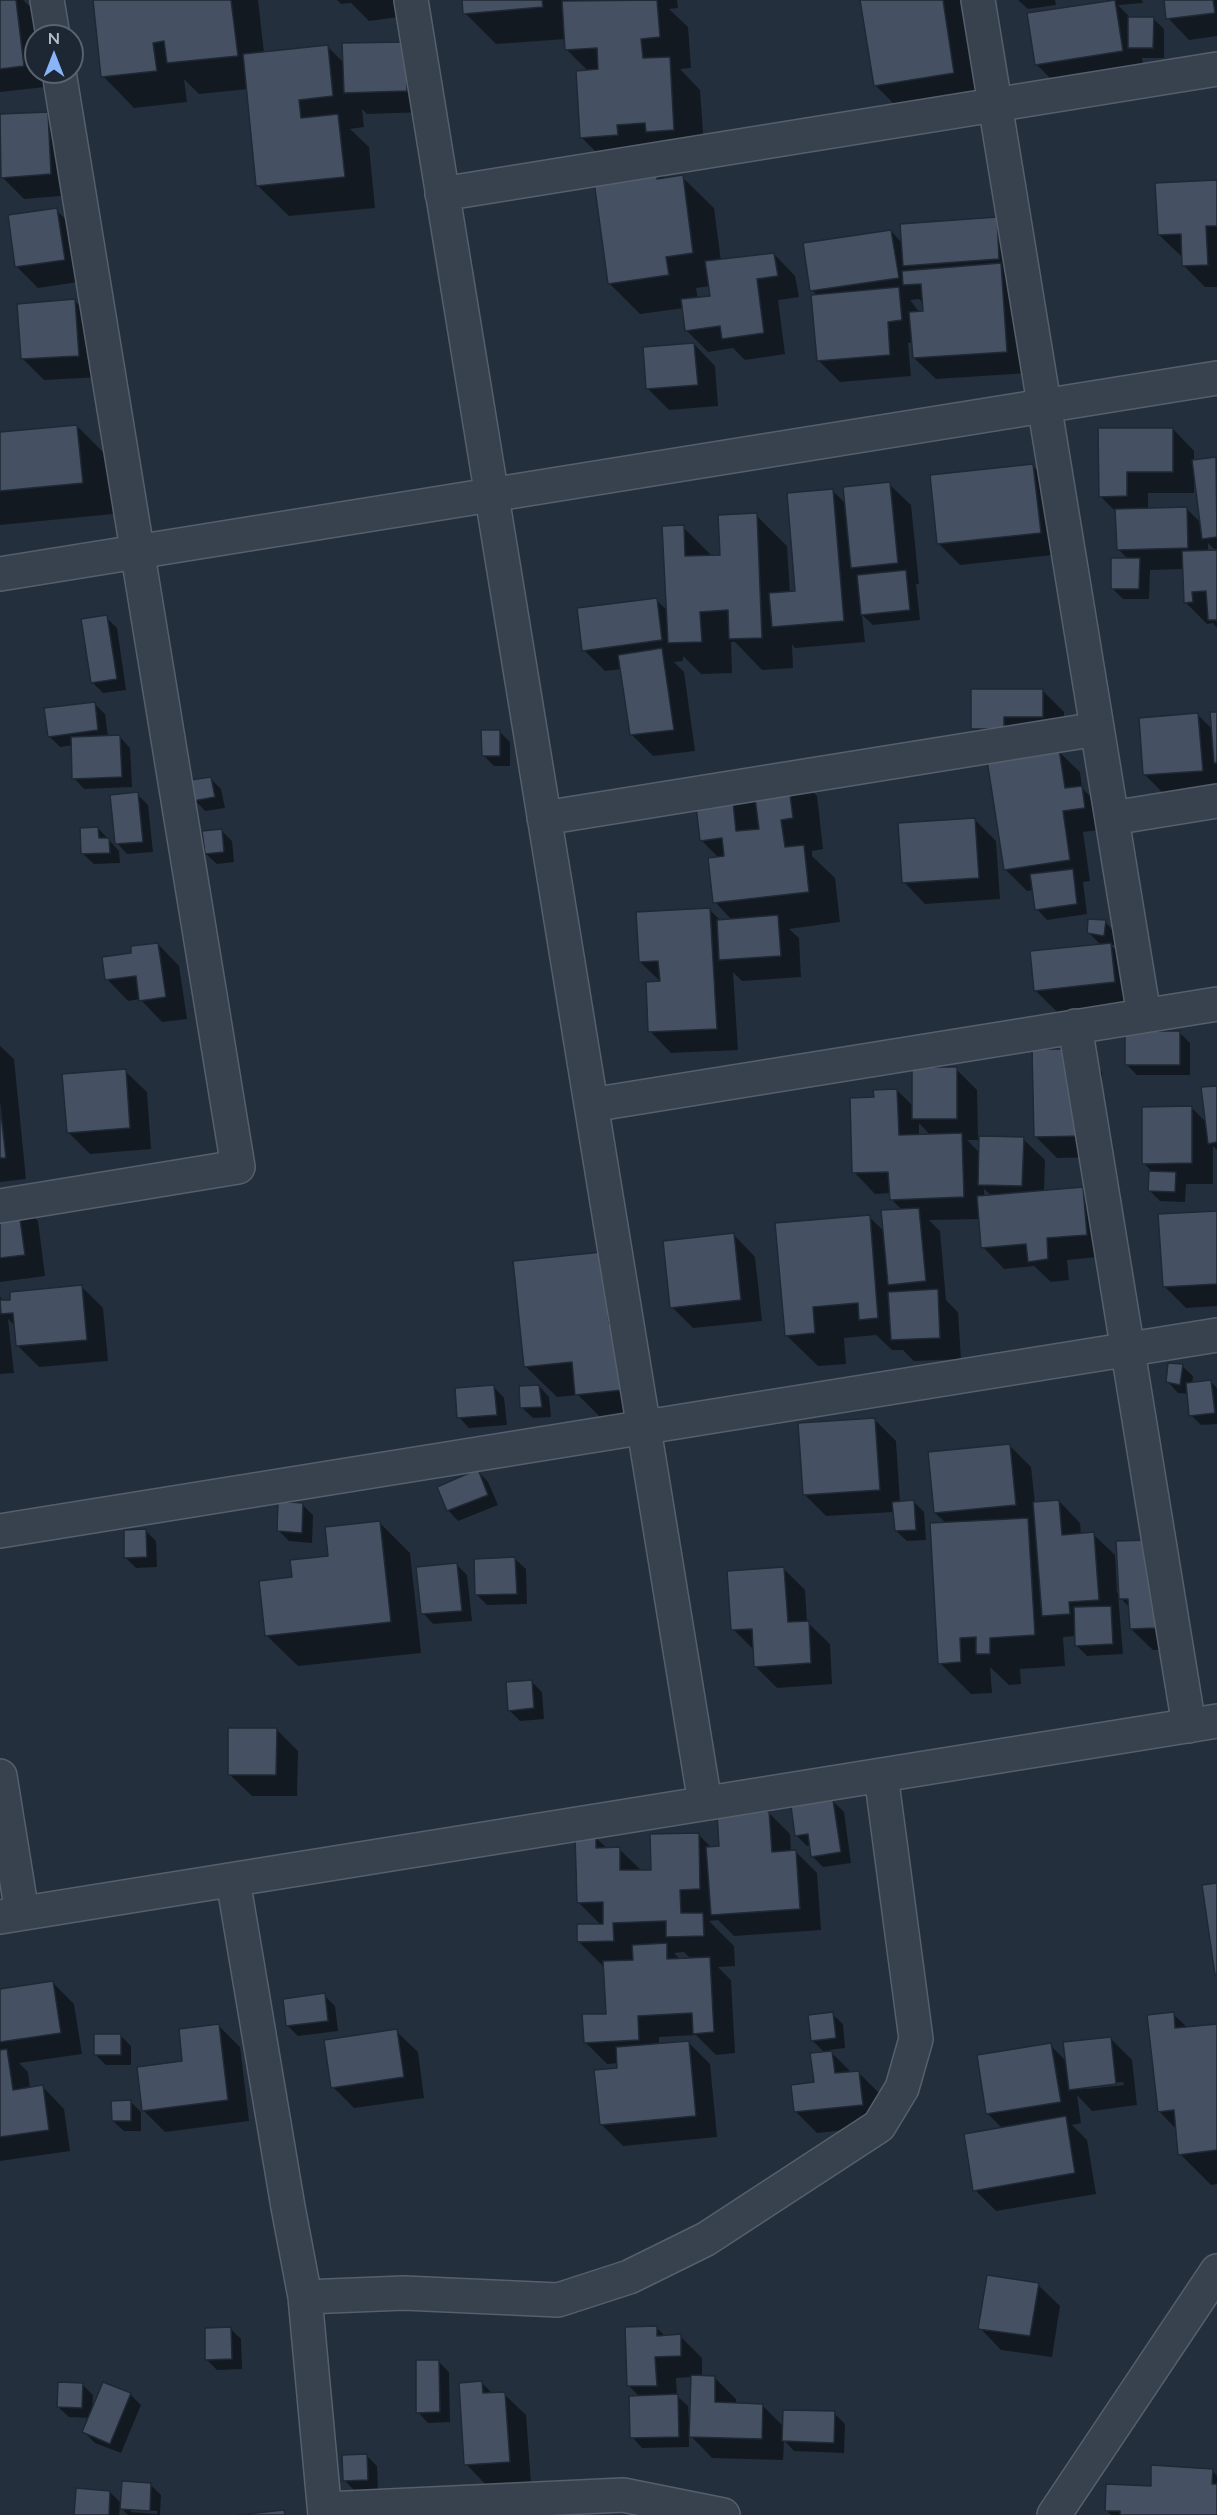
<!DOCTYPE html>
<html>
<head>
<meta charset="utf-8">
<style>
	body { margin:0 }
	#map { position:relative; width:1217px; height:2515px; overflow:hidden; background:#242f3e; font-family:Lato,sans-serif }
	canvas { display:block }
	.north { position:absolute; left:24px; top:24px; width:60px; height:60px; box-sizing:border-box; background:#1d2633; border:2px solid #59626f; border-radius:50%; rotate:0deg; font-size:16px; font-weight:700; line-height:24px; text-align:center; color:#b4bcc9 }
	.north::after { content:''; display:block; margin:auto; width:21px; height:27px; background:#8ab4f8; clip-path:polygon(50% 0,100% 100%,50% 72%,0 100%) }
</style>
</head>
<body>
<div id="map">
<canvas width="1217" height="2515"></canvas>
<div class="north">N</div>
</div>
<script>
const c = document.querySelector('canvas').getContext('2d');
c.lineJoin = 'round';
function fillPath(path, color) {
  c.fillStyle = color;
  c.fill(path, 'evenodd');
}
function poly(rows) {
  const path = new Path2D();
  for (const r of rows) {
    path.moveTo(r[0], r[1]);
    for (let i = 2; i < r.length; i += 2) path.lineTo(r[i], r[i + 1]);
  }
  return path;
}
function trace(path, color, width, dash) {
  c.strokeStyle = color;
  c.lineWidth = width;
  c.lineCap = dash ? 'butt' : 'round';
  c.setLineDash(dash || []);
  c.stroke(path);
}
fillPath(poly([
	[0,0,23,0,36,12,38,36,36,36,36,72,43,72,45,87,0,92],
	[95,0,258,0,264,53,328,47,345,64,405,43,428,112,367,114,362,109,364,127,350,129,369,147,375,208,289,216,257,185,248,89,199,94,184,79,187,102,134,108,103,76],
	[337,0,412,0,414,15,369,21,351,3,341,4],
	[464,0,677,0,678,8,669,9,688,27,691,68,680,69,700,90,705,161,655,167,666,179,682,177,714,208,721,261,774,254,795,276,799,297,778,300,785,354,745,360,733,348,708,352,686,330,684,308,640,314,609,283,613,169,582,138,588,71,567,50,566,39,496,44,465,13],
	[710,286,711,297,698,299,696,288],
	[862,0,969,0,985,104,906,116,875,85],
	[1018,0,1055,0,1056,5,1028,9],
	[1107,0,1142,0,1143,3,1118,5,1132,19,1154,19,1164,29,1164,58,1142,58,1144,72,1058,86,1036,64,1109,2],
	[1165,0,1217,0,1217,36,1189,40,1168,18],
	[47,113,69,135,72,195,24,199,2,177,0,116],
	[1217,182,1217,287,1205,287,1184,266,1183,256,1181,256,1159,235],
	[56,210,78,231,85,281,38,288,16,266],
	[996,219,1018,240,1028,373,936,379,914,358,913,342,908,343,911,376,840,382,819,361,818,296,812,290,891,231,903,244],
	[919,299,924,304,925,312,920,313,910,300],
	[75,301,96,322,100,377,44,380,22,358],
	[694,344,715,366,718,406,669,410,647,388],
	[77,426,108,457,113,514,0,525,0,434],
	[1173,429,1194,451,1194,461,1217,460,1217,549,1214,549,1208,543,1208,552,1217,551,1217,628,1213,623,1207,624,1185,602,1184,569,1150,570,1149,599,1123,599,1113,589,1129,560,1118,549,1117,513,1100,496],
	[1194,480,1196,480,1202,524,1186,508,1148,509,1148,493,1194,493],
	[1033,466,1054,487,1062,554,960,565,938,543],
	[889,484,911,505,919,584,916,584,920,620,873,625,862,615,865,642,795,648,792,644,793,668,762,670,735,642,731,642,732,673,701,674,683,656,683,661,674,662,684,672,695,751,653,756,632,735,622,669,605,671,584,650,656,600,668,611,683,527,713,557,722,556,756,515,787,546,790,593,797,592,832,490,846,504],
	[106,617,117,628,126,690,103,693,92,682],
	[1042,690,1064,712,1064,738,994,750,973,728],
	[94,703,105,714,108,737,120,737,130,748,132,787,84,789,74,778,73,745,60,747,49,736],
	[1217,713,1217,792,1166,796,1144,774,1198,715,1213,730],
	[499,731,510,742,510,766,494,766,483,755],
	[1058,751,1080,772,1082,788,1103,809,1106,829,1083,832,1090,881,1083,882,1087,914,1047,920,1037,909,1034,890,1027,891,1005,869],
	[786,764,817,796,823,849,812,851,812,856,835,878,840,922,789,929,799,938,801,977,742,981,733,972,738,1050,671,1053,650,1031,661,982,640,962,710,910,721,921,732,920,715,902,719,858,701,840,729,776,757,804],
	[210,778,221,789,225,808,205,811,195,800],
	[137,794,148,805,153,852,127,854,117,843],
	[974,819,996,841,1000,899,925,904,904,882],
	[98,828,119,851,120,863,94,864,83,854],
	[222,831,232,841,234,862,217,864,206,854],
	[1105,922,1116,933,1114,945,1111,945,1132,967,1136,1003,1057,1012,1035,990,1102,946,1089,933],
	[158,944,179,966,187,1019,162,1022,140,999,128,1001,107,979,133,954],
	[1180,1033,1190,1043,1190,1075,1137,1075,1126,1064],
	[0,1046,14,1059,26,1179,0,1182],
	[1080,1050,1102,1072,1104,1157,1057,1158,1035,1136],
	[956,1069,977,1090,978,1137,1023,1139,1045,1160,1044,1192,1083,1189,1104,1210,1108,1256,1067,1260,1069,1280,1051,1282,1034,1266,1004,1269,983,1247,980,1219,929,1220,940,1231,946,1300,958,1312,961,1359,914,1361,903,1350,892,1350,876,1335,844,1338,846,1364,818,1366,786,1335,869,1217,885,1232,902,1210,891,1199,891,1193,875,1194,854,1172,875,1099,897,1090,914,1107],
	[919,1123,931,1136,919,1136],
	[967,1140,980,1140,980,1153],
	[984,1189,992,1196,984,1197],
	[125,1071,147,1092,151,1149,90,1154,68,1132],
	[1217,1087,1217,1150,1213,1146,1213,1184,1186,1184,1185,1202,1160,1201,1149,1190,1153,1173,1144,1163,1192,1108,1207,1123],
	[16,1199,38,1221,45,1276,0,1282,0,1201],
	[1217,1212,1217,1306,1186,1308,1164,1286],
	[734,1235,755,1257,762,1321,693,1328,672,1307],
	[601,1254,654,1421,608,1425,578,1395,557,1397,525,1366],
	[82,1287,103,1308,108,1361,39,1367,17,1345,16,1327,8,1319,14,1373,0,1374,0,1297,5,1302],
	[1182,1366,1193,1376,1192,1384,1211,1382,1217,1388,1217,1424,1201,1425,1191,1415,1189,1394,1178,1393,1168,1382],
	[539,1386,549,1397,551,1417,533,1418,522,1408],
	[494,1387,504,1398,507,1425,469,1428,459,1417],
	[874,1419,896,1441,900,1503,913,1501,924,1512,926,1540,907,1541,896,1531,894,1512,826,1516,805,1495],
	[1009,1445,1031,1467,1035,1503,1059,1501,1080,1523,1081,1535,1093,1534,1115,1555,1117,1593,1120,1592,1118,1543,1177,1649,1153,1650,1131,1629,1130,1608,1118,1595,1123,1654,1087,1656,1076,1645,1076,1636,1063,1637,1065,1666,1020,1669,1021,1684,1009,1685,990,1667,992,1693,971,1694,940,1663,946,1523,935,1513],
	[478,1471,488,1482,498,1505,458,1521,448,1510],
	[302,1504,313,1515,312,1543,289,1541,279,1531],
	[379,1522,410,1553,421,1653,298,1666,266,1635,293,1579,330,1557],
	[146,1531,156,1541,157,1567,136,1568,125,1557],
	[515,1559,526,1569,527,1604,487,1605,476,1594],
	[457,1565,467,1575,472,1621,433,1624,423,1613],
	[784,1569,805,1590,807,1622,830,1644,832,1684,777,1688,755,1666,755,1651,733,1629],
	[531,1681,542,1692,544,1719,520,1721,509,1710],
	[276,1729,298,1751,297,1796,252,1796,230,1775],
	[833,1801,844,1812,851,1863,823,1867,812,1856,811,1845,807,1846,796,1835],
	[768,1812,790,1834,791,1852,796,1852,817,1873,821,1930,734,1936,718,1920,709,1921,734,1946,735,1966,718,1967,731,1980,735,2053,716,2055,696,2035,659,2037,659,2045,688,2042,710,2064,717,2137,623,2146,601,2124,619,2070,619,2063,607,2064,585,2042,608,2015,605,1968,579,1942,601,1925,578,1902,595,1837,608,1849,619,1849,642,1871,653,1871,698,1834,712,1848,720,1847],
	[684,1952,691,1959,681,1960,674,1953],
	[53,1983,74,2004,82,2054,19,2063,28,2072,30,2089,43,2087,64,2109,70,2151,0,2161,0,1990],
	[324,1995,335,2006,338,2031,298,2036,288,2026],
	[832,2014,843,2024,845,2048,829,2050,852,2073,859,2073,880,2094,884,2126,817,2133,795,2111,815,2083,825,2053,812,2040],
	[1173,2014,1188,2028,1217,2025,1217,2184,1211,2185,1180,2154,1177,2130,1159,2111],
	[219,2026,240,2047,249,2121,165,2132,143,2110],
	[396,2031,418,2052,424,2098,354,2108,333,2087],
	[120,2035,131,2046,131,2065,106,2065,96,2055],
	[1110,2038,1132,2060,1137,2105,1092,2111,1077,2095,1081,2123,1072,2125,1087,2140,1096,2194,996,2211,975,2190,1003,2129,987,2113,1050,2045,1067,2062],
	[1123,2082,1124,2085,1087,2089,1087,2086],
	[130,2101,141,2112,141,2131,124,2131,113,2121],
	[1038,2285,1060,2306,1052,2357,1001,2350,980,2328],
	[656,2327,666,2337,680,2336,702,2358,702,2377,715,2378,736,2399,736,2404,762,2405,784,2427,834,2413,845,2424,844,2453,794,2451,784,2440,783,2460,712,2458,689,2434,689,2447,642,2448,632,2437,640,2397,629,2386],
	[692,2377,691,2421,689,2421,688,2406,677,2396,676,2378],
	[231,2329,241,2339,242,2369,217,2370,206,2359],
	[438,2361,449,2372,450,2422,428,2423,418,2412],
	[482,2383,493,2394,504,2394,526,2415,531,2483,487,2486,466,2464],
	[82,2384,93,2395,92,2411,104,2384,131,2395,141,2405,121,2453,95,2443,84,2432,90,2418,69,2417,58,2407],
	[366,2455,377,2466,378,2490,355,2491,345,2481],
	[1212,2470,1217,2476,1217,2515,1111,2515,1106,2510,1152,2488],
	[150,2484,161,2495,160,2515,128,2515,120,2507,119,2515,75,2515,110,2492,122,2504],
	[131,2509,157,2511,157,2514,131,2512],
	[559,2509,579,2510,584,2515,559,2515]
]), '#0007');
const building = poly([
	[0,0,16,0,24,66,0,69,0,0],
	[93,0,231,0,238,56,167,63,164,41,153,43,157,71,101,77,93,0],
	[462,0,542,0,543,7,463,14,462,0],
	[657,0,660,37,641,39,643,58,670,57,674,130,646,132,645,123,617,125,618,135,580,138,576,71,598,69,597,48,565,50,562,1,657,0],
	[860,0,943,0,954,73,874,86,860,0],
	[1115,0,1123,51,1035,65,1027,13,1115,0],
	[1164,0,1213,0,1215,13,1166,19,1164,0],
	[1128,17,1154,17,1153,48,1128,48,1128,17],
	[406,42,407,91,344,93,342,43,406,42],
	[328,45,333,96,299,100,301,118,338,114,345,177,256,186,243,54,328,45],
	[48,112,51,174,1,178,0,114,48,112],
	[655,166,657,179,683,175,693,253,666,257,669,275,608,284,593,174,655,166],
	[1217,180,1217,226,1206,226,1208,265,1182,266,1181,234,1158,235,1155,183,1217,180],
	[57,208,65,260,15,267,8,215,57,208],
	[997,217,999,259,903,266,900,224,997,217],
	[891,230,899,278,810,291,803,243,891,230],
	[774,253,778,276,757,279,764,333,722,339,720,326,685,331,681,299,710,296,705,261,774,253],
	[1001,263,1007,352,913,358,909,312,923,311,921,284,903,285,902,271,1001,263],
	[899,287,902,320,888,322,890,355,817,361,811,295,899,287],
	[75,299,79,356,21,359,17,304,75,299],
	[694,343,698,385,646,389,643,347,694,343],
	[77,425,83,483,0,491,0,432,77,425],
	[1098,428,1173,428,1173,472,1127,472,1127,496,1099,497,1098,428],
	[1216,457,1217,537,1202,539,1192,460,1216,457],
	[1033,464,1041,533,937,544,930,475,1033,464],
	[890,482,898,563,851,568,843,487,890,482],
	[833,489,844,621,772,627,769,593,795,591,787,493,833,489],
	[1187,507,1188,548,1117,550,1115,509,1187,507],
	[757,513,762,638,729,639,728,610,700,612,702,642,668,643,662,526,684,525,685,556,720,555,718,515,757,513],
	[1217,550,1217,620,1208,620,1206,591,1192,592,1193,602,1184,603,1182,551,1217,550],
	[1111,558,1140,558,1139,589,1111,589,1111,558],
	[906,570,910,610,861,615,857,575,906,570],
	[657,598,662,640,582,651,577,608,657,598],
	[107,615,117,679,91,683,81,619,107,615],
	[662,648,674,730,630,735,618,655,662,648],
	[971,689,1043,689,1043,717,1004,717,1004,729,971,729,971,689],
	[95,702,98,730,48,737,44,708,95,702],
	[1210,712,1217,712,1217,763,1214,763,1210,712],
	[1198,713,1203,771,1143,775,1139,718,1198,713],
	[481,730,500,730,500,756,482,756,481,730],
	[120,735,122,777,72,779,71,737,120,735],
	[1059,749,1065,788,1082,786,1085,808,1063,811,1070,860,1004,870,987,760,1059,749],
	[786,763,793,818,781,820,785,847,804,845,809,892,713,903,708,858,724,856,722,838,700,841,693,779,730,774,736,831,759,829,751,767,786,763],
	[211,777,215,797,193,801,190,780,211,777],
	[138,792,143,842,115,844,110,795,138,792],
	[975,818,979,878,902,883,898,823,975,818],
	[98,827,99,838,109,838,110,853,81,854,80,828,98,827],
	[222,829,224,852,205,854,202,831,222,829],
	[1073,869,1077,904,1035,910,1030,874,1073,869],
	[710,908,717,1029,648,1032,646,982,660,981,658,961,639,962,636,912,710,908],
	[778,915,781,956,719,960,717,920,778,915],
	[1088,919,1106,920,1104,936,1087,933,1088,919],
	[158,943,166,997,139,1001,136,976,105,980,102,957,131,953,131,946,158,943],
	[1111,943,1115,982,1034,991,1030,951,1111,943],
	[1125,1031,1180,1031,1180,1065,1125,1065,1125,1031],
	[1032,1049,1081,1049,1083,1136,1034,1137,1032,1049],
	[912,1067,957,1067,957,1119,912,1119,912,1067],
	[126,1069,130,1128,67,1133,62,1074,126,1069],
	[1217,1086,1217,1142,1208,1144,1201,1087,1217,1086],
	[897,1089,899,1135,962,1133,964,1197,890,1200,888,1172,852,1173,850,1098,874,1097,873,1090,897,1089],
	[0,1105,6,1158,0,1158,0,1105],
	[1192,1106,1192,1163,1142,1164,1142,1107,1192,1106],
	[979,1136,1024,1137,1022,1186,978,1185,979,1136],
	[1149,1171,1176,1172,1175,1192,1148,1191,1149,1171],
	[1083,1187,1087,1235,1047,1238,1048,1259,1028,1262,1026,1244,981,1248,977,1196,1083,1187],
	[17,1197,25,1255,0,1258,0,1200,17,1197],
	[919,1208,926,1281,888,1285,881,1210,919,1208],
	[1217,1211,1217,1284,1163,1287,1158,1214,1217,1211],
	[870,1215,878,1318,859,1320,858,1303,813,1307,815,1333,785,1336,775,1223,870,1215],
	[734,1233,741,1300,670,1308,663,1241,734,1233],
	[602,1252,609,1324,616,1323,623,1390,575,1395,572,1362,524,1367,513,1261,602,1252],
	[82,1285,87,1340,16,1346,13,1313,1,1314,0,1300,10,1300,10,1292,82,1285],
	[938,1289,940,1338,891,1340,888,1292,938,1289],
	[1168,1363,1183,1364,1180,1385,1166,1382,1168,1363],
	[1211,1380,1215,1413,1189,1416,1186,1383,1211,1380],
	[494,1385,497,1415,457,1418,455,1388,494,1385],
	[539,1385,542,1407,520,1408,519,1386,539,1385],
	[875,1418,880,1490,803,1495,798,1423,875,1418],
	[1010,1444,1016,1505,934,1513,928,1452,1010,1444],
	[478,1469,488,1495,447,1511,437,1487,478,1469],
	[914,1500,916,1530,895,1531,892,1502,914,1500],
	[1059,1500,1062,1535,1094,1532,1099,1600,1069,1602,1070,1614,1042,1616,1033,1502,1059,1500],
	[278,1501,303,1503,302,1533,277,1531,278,1501],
	[1028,1518,1035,1635,990,1638,990,1654,976,1654,976,1637,960,1638,961,1662,938,1664,930,1523,1028,1518],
	[380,1521,391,1622,265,1636,259,1581,292,1577,290,1560,328,1556,325,1527,380,1521],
	[146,1529,147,1557,124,1558,124,1530,146,1529],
	[1151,1540,1156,1628,1130,1629,1128,1599,1119,1599,1116,1541,1151,1540],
	[515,1557,517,1594,475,1595,474,1559,515,1557],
	[457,1563,462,1611,421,1614,416,1567,457,1563],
	[784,1567,788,1622,809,1621,811,1663,754,1667,752,1629,731,1630,727,1571,784,1567],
	[1111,1606,1113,1644,1075,1646,1074,1607,1111,1606],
	[532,1680,534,1708,508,1711,506,1682,532,1680],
	[228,1728,277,1728,276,1775,228,1775,228,1728],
	[833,1800,841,1852,811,1857,808,1834,795,1836,791,1806,833,1800],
	[769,1811,772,1852,796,1850,800,1909,711,1915,706,1847,719,1846,717,1814,769,1811],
	[699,1833,700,1889,680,1890,681,1913,703,1913,704,1936,666,1937,666,1921,613,1923,614,1941,577,1942,577,1924,603,1924,603,1902,577,1903,575,1836,596,1835,596,1848,620,1847,620,1870,651,1870,650,1834,699,1833],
	[1217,1883,1217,1974,1215,1975,1202,1885,1217,1883],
	[667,1943,667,1959,710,1957,714,2032,693,2034,692,2013,638,2016,639,2040,584,2043,582,2014,606,2014,603,1961,633,1960,632,1945,667,1943],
	[53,1981,61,2033,0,2042,0,1989,53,1981],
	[325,1993,328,2021,286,2026,283,1999,325,1993],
	[833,2012,836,2038,811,2041,808,2015,833,2012],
	[1174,2012,1175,2028,1217,2024,1217,2150,1178,2155,1174,2110,1158,2112,1147,2015,1174,2012],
	[219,2024,228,2100,142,2111,137,2067,182,2061,179,2029,219,2024],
	[397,2029,404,2077,331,2088,324,2040,397,2029],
	[94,2034,121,2034,121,2055,94,2055,94,2034],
	[1111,2037,1116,2084,1069,2090,1063,2042,1111,2037],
	[689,2041,696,2116,600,2125,594,2070,617,2068,616,2047,689,2041],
	[1051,2043,1061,2102,986,2114,977,2055,1051,2043],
	[7,2049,13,2090,43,2085,49,2130,0,2137,0,2050,7,2049],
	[832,2051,835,2073,859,2071,863,2105,794,2112,791,2085,814,2082,810,2053,832,2051],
	[131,2100,131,2121,112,2121,111,2101,131,2100],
	[1066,2116,1075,2173,973,2191,964,2134,1066,2116],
	[987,2275,1039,2283,1030,2336,978,2329,987,2275],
	[657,2326,657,2336,681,2334,681,2356,655,2357,657,2386,627,2386,625,2327,657,2326],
	[231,2327,232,2359,205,2360,205,2328,231,2327],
	[416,2360,439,2360,440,2412,416,2413,416,2360],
	[691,2375,715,2376,715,2402,763,2404,762,2439,689,2437,691,2375],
	[482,2381,483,2393,505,2392,510,2462,464,2465,459,2383,482,2381],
	[58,2382,83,2383,82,2408,57,2407,58,2382],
	[103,2382,131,2393,110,2444,82,2432,103,2382],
	[678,2394,679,2437,630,2438,629,2396,678,2394],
	[783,2410,835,2411,834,2443,782,2441,783,2410],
	[367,2454,368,2480,343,2481,342,2455,367,2454],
	[1151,2465,1213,2469,1212,2484,1217,2484,1217,2515,1120,2515,1120,2511,1105,2511,1106,2484,1151,2486,1151,2465],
	[122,2481,151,2483,150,2511,120,2509,122,2481],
	[76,2488,110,2491,109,2515,74,2515,76,2488],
	[284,2510,285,2515,237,2515,284,2510]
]);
fillPath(building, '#455162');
trace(building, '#1f2835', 1.5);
const minor = poly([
	[47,0,53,36],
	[411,0,705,1803],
	[978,0,1144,1015],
	[442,194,1217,69],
	[0,574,1217,378],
	[544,818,1097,729],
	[1112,818,1217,801],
	[1075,1026,1189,1726],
	[591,1105,1217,1004],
	[0,1206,238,1167,59,72],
	[0,1531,1217,1335],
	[0,1776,22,1913],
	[233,1880,288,2207,305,2297,404,2293,558,2300,629,2277,706,2239,879,2126,902,2088,916,2039,881,1775],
	[0,1917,1217,1721],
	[305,2297,325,2515],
	[326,2509,623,2495,723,2515],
	[1054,2515,1217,2271]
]);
trace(minor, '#565f6c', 36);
trace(minor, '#38414e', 33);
</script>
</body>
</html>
